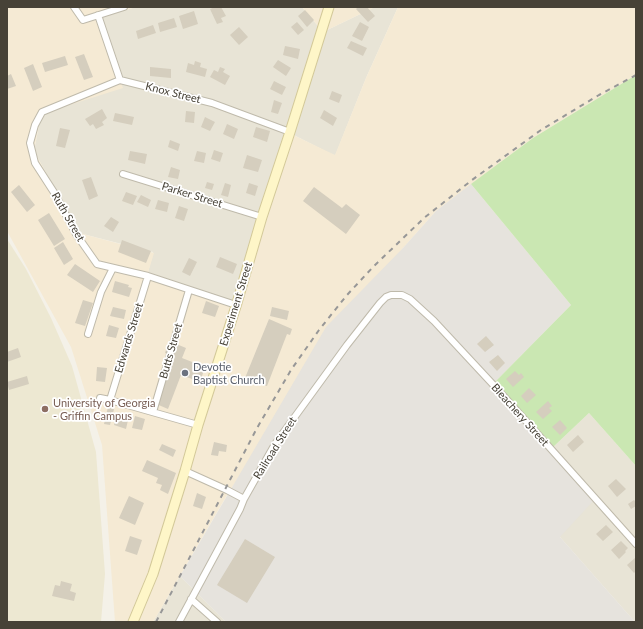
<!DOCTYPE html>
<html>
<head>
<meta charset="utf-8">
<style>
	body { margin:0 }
	#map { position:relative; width:643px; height:629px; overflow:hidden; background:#f4f1e8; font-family:Lato,sans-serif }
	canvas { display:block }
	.frame { position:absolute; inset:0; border:8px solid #474237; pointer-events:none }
</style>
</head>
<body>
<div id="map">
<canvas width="643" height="629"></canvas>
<div class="frame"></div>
</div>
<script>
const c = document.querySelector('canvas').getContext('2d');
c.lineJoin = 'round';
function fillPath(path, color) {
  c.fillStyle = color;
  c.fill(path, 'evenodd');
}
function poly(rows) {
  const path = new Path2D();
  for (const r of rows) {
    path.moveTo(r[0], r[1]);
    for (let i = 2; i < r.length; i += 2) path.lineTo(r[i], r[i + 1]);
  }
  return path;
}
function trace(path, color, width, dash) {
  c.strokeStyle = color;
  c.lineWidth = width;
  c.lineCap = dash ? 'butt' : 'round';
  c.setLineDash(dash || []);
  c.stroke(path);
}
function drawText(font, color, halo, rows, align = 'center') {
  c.font = font + ' Lato,sans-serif';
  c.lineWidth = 3.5;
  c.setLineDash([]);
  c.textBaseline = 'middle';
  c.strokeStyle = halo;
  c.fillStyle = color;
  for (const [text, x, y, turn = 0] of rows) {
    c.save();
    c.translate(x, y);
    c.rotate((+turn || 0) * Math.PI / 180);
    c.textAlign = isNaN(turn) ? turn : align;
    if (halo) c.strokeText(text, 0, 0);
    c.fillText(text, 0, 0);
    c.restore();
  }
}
fillPath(poly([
	[136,7,302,7,323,32,375,7,398,7,366,78,335,156,290,133,237,305,147,276,153,252,79,233,34,151,41,115,96,19],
	[589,413,636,466,636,622,635,622,560,537,551,449],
	[180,576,226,622,153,622]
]), '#e8e4d6');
fillPath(poly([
	[7,7,136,7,96,19,123,88,41,114,34,151,79,233,154,253,147,276,237,305,289,133,335,155,366,78,398,7,636,7,636,75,533,138,436,211,403,248,230,490,153,622,115,622,102,445,71,347,7,231],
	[302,7,375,7,323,32]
]), '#f5ead4');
fillPath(poly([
	[471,184,571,305,492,385,596,498,560,537,635,622,226,622,180,576,326,327,403,248,436,211]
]), '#e6e3dd');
fillPath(poly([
	[7,239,26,269,51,318,72,366,96,452,105,574,101,622,7,622]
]), '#ede8d2');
fillPath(poly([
	[636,75,636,466,589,413,551,449,492,385,571,305,471,184,533,138]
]), '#cae7b2');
fillPath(poly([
	[215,7,221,7,226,16,221,18,223,22,217,24,210,9],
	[358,7,367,7,375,16,368,22,356,9],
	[305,10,314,20,307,27,298,16],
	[194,11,198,24,183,29,179,16],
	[174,18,177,27,160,32,158,23],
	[297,22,304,30,298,35,291,27],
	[360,22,369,27,362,41,352,36],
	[153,25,156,33,138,39,136,31],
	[239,27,248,37,239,45,230,35],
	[351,41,367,48,363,56,347,48],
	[285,46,300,49,298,59,283,55],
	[84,54,93,77,84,80,75,57],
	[65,56,68,65,45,72,42,63],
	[278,60,291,68,286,76,273,67],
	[195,61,201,63,200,67,207,69,205,77,186,72,188,63,194,65],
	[33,64,42,87,33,91,24,68],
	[150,67,171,69,171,78,150,76],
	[220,67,225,69,223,72,230,76,225,85,210,77,214,70,218,72],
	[11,74,16,86,7,89,7,76],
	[274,81,286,87,282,95,270,89],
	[332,91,342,95,339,103,329,99],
	[274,100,282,103,278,114,271,112],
	[102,109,107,118,102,122,104,125,96,129,93,124,90,126,85,119],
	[324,110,337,118,333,126,320,118],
	[186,111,195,112,194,123,185,122],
	[115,113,134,117,132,125,113,121],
	[205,117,215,122,210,131,201,127],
	[227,124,238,129,234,139,223,134],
	[256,127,270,131,267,142,253,137],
	[60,128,70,130,65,148,56,146],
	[170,140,180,144,178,151,168,147],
	[214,150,223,153,220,162,211,159],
	[130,151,147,154,145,164,128,160],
	[197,151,206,153,204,163,194,161],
	[247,155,262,160,258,172,243,168],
	[171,167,180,170,178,179,168,177],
	[91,177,98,196,89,200,82,180],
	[207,182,214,184,212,190,205,188],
	[225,183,231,185,228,197,221,195],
	[249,183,258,186,255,196,246,193],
	[19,185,35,205,27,212,11,192],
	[314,187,342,208,346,204,360,215,346,234,303,201],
	[126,192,137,196,133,205,122,201],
	[141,195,151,200,148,207,137,202],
	[158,200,169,203,167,212,155,209],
	[179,206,188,209,184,221,175,218],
	[49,213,65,239,54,246,38,220],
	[111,217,119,222,113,232,104,226],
	[122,240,151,251,146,263,118,252],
	[63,242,73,259,64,265,54,248],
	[220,257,237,264,233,274,216,267],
	[189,258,197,262,190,276,182,272],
	[75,264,100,281,93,292,67,275],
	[115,281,129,285,128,287,132,288,129,297,112,292],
	[83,300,93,303,85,326,75,323],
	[206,301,219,306,215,317,202,313],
	[113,307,126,310,124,319,110,316],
	[272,307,289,311,287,320,270,316],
	[269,319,292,329,290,335,287,334,267,386,245,378],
	[109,325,119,328,116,338,106,336],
	[486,336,494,345,485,352,477,344],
	[169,341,186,348,182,358,205,367,200,382,181,375,168,409,154,403,173,356,165,353],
	[18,348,21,357,7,362,7,352],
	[498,355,505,363,497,371,489,362],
	[97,367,107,368,105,382,96,381],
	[515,371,519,375,521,373,524,377,513,387,506,379],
	[27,376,29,384,9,390,7,382],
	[529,388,536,395,527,403,521,396],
	[548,401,552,406,549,408,552,411,543,419,536,412],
	[108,407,114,409,110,425,104,424],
	[135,416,145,419,142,430,132,428],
	[116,417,128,420,126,429,114,425],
	[560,420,567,428,560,435,552,427],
	[578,435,584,442,573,452,567,445],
	[214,442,227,445,226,452,219,451,218,456,211,455],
	[162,444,176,450,173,457,159,450],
	[147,460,176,473,168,494,160,490,162,485,156,483,158,478,142,471],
	[616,479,626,489,617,497,608,486],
	[197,493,206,497,202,509,193,506],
	[129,496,144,503,135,525,119,518],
	[634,500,636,502,636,506,631,509,628,504],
	[606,525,613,532,603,541,596,534],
	[130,536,142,540,137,555,125,551],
	[245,539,275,557,247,603,217,585],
	[621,541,628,548,625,551,626,552,619,559,611,550],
	[635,558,636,558,636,571,634,573,627,565],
	[61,581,72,584,70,591,76,593,74,601,52,596,55,585,60,586]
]), '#d5cebe');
const minor = poly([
	[74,7,83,20,124,7],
	[98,15,120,80,212,103,290,132],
	[120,80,42,112,35,125,30,143,35,163,55,194,76,234,97,264,148,276,236,305],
	[123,174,262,217],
	[88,334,101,292,113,268],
	[100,398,110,400,198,425],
	[110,400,148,276],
	[153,412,189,290],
	[185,471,227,490,244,499],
	[191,599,217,622],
	[179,622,240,509,244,499,275,444,347,345,380,303,386,297,391,295,402,295,410,299,434,321,500,392,636,544]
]);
const secondary = poly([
	[133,622,153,574,185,471,198,425,237,303,262,217,290,132,329,7]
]);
trace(minor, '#bfbaab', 8);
trace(secondary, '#d3c999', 11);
trace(minor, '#fff', 6);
trace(secondary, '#fef6c8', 9);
trace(poly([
	[156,622,257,428,291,370,319,330,347,295,373,267,424,218,472,180,541,130,599,95,636,75]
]), '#979797', 2, [5, 5]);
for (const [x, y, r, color] of [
	[185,373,4,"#6b7280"],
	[45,409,4,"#8d6e63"]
]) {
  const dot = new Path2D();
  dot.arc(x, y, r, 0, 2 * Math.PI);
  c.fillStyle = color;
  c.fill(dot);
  trace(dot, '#fff', 1.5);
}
drawText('11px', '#474237', '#fff', [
	["Knox Street",173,93,14],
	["Parker Street",192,195,17],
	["Ruth Street",68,217,60],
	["Experiment Street",236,304,-73],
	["Edwards Street",129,338,-73],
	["Butts Street",171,351,-74],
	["Bleachery Street",520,415,48],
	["Railroad Street",275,448,-58]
]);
drawText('11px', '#5b616d', '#fff', [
	["Devotie",193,367],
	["Baptist Church",193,380]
], 'left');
drawText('11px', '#785e54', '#fff', [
	["University of Georgia",53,403],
	["- Griffin Campus",53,416]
], 'left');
</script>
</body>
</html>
